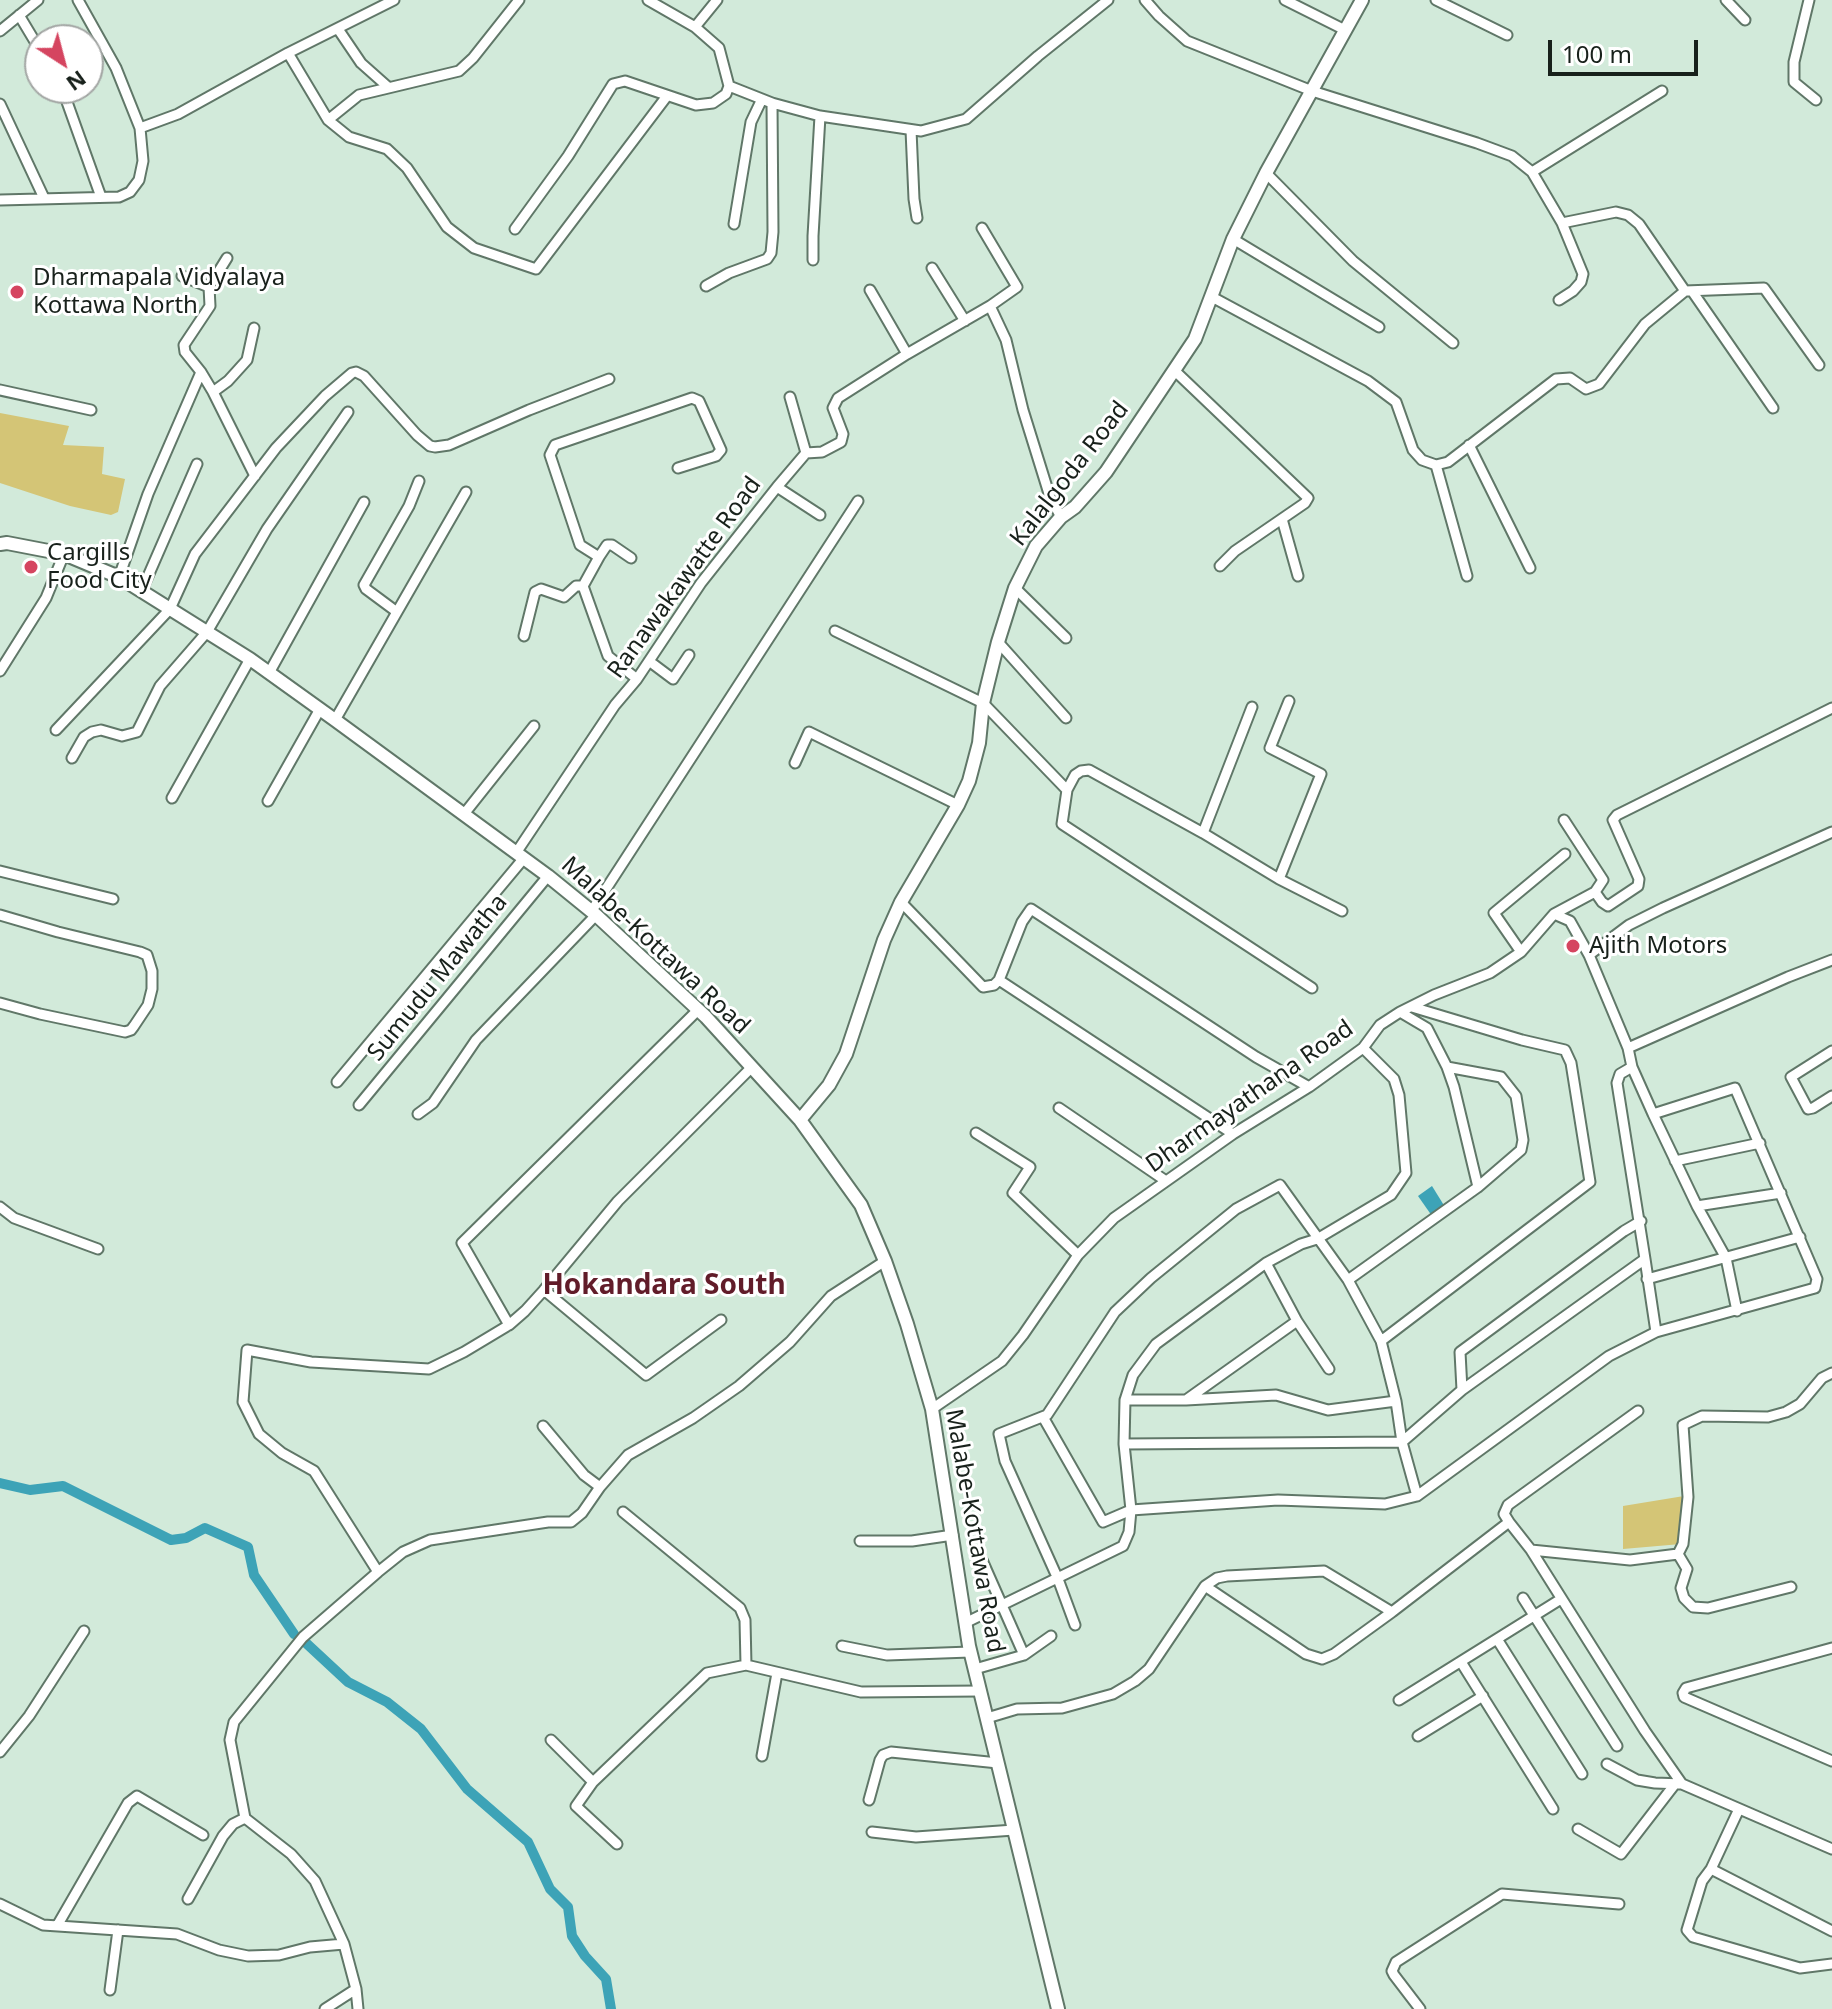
<!DOCTYPE html>
<html>
<head>
<meta charset="utf-8">
<style>
	body { margin:0 }
	#map { position:relative; width:1832px; height:2009px; overflow:hidden; background:#d2eada; font-family:"Noto Sans",sans-serif }
	canvas { display:block }
	.north { position:absolute; left:24px; top:24px; width:80px; height:80px; box-sizing:border-box; background:#fff; border:2px solid #a3a6a4; border-radius:50%; rotate:144deg; font-size:22px; font-weight:700; line-height:32px; text-align:center; color:#18211b }
	.north::after { content:''; display:block; margin:auto; width:28px; height:36px; background:#d54560; clip-path:polygon(50% 0,100% 100%,50% 72%,0 100%) }
	.scale { position:absolute; left:1548px; top:40px; width:150px; height:36px; box-sizing:border-box; border:4px solid #18211b; border-top:0; padding-left:10px; font-size:24px; line-height:28px; white-space:nowrap; color:#18211b; -webkit-text-stroke:6px #fff; paint-order:stroke }
</style>
</head>
<body>
<div id="map">
<canvas width="1832" height="2009"></canvas>
<div class="north">N</div>
<div class="scale">100 m</div>
</div>
<script>
const c = document.querySelector('canvas').getContext('2d');
c.lineJoin = 'round';
function fillPath(path, color) {
  c.fillStyle = color;
  c.fill(path, 'evenodd');
}
function poly(rows) {
  const path = new Path2D();
  for (const r of rows) {
    path.moveTo(r[0], r[1]);
    for (let i = 2; i < r.length; i += 2) path.lineTo(r[i], r[i + 1]);
  }
  return path;
}
function trace(path, color, width, dash) {
  c.strokeStyle = color;
  c.lineWidth = width;
  c.lineCap = dash ? 'butt' : 'round';
  c.setLineDash(dash || []);
  c.stroke(path);
}
function drawText(font, color, halo, rows, align = 'center') {
  c.font = font + ' "Noto Sans",sans-serif';
  c.lineWidth = 6;
  c.setLineDash([]);
  c.textBaseline = 'middle';
  c.strokeStyle = halo;
  c.fillStyle = color;
  for (const [text, x, y, turn = 0] of rows) {
    c.save();
    c.translate(x, y);
    c.rotate((+turn || 0) * Math.PI / 180);
    c.textAlign = isNaN(turn) ? turn : align;
    if (halo) c.strokeText(text, 0, 0);
    c.fillText(text, 0, 0);
    c.restore();
  }
}
fillPath(poly([
	[0,413,69,426,63,445,104,447,102,474,125,479,118,512,111,515,70,506,0,483],
	[1684,1496,1681,1544,1623,1549,1623,1506]
]), '#d4c576');
fillPath(poly([
	[1432,1186,1445,1207,1432,1216,1418,1196]
]), '#3da3b7');
trace(poly([
	[0,1483,30,1490,63,1486,171,1540,186,1538,205,1528,248,1547,254,1575,294,1634],
	[306,1643,348,1682,387,1702,421,1729,467,1789,528,1842,550,1889,568,1907,572,1936,585,1956,606,1979,611,2009]
]), '#3da3b7', 10);
const street = poly([
	[78,0,116,68,140,128],
	[648,0,695,27,719,48,729,86,772,103,820,116,921,131,966,119,1038,56,1108,0],
	[1145,0,1159,16,1187,41,1312,91,1477,143,1512,156,1532,172,1562,223,1583,274,1581,282,1573,291,1559,300],
	[1285,0,1345,30],
	[1436,0,1507,35],
	[1726,0,1745,20],
	[1809,0,1794,62,1794,82,1816,100],
	[19,15,40,50],
	[695,27,717,0],
	[338,29,361,63,388,87],
	[0,31,38,0],
	[288,53,328,120,349,137,387,149,407,168,447,227,474,248,536,269,667,96],
	[62,88,101,197],
	[0,104,44,198],
	[328,120,359,95,459,71,473,58,519,0],
	[911,130,914,199,917,218],
	[1532,172,1662,91],
	[1266,173,1353,261,1453,343],
	[0,200,119,197,130,192,139,180,143,161,140,128,178,114,288,53,394,0],
	[1562,223,1616,212,1628,215,1639,224,1685,291],
	[734,224,751,122,762,99],
	[982,228,1017,287,990,306],
	[515,229,568,156,613,84,625,81,696,105,713,103,726,94,729,86],
	[1233,239,1379,327],
	[227,258,209,287,210,306,184,345,185,352,201,372,213,392,255,476],
	[813,260,813,236,820,116],
	[932,268,965,321],
	[182,276,209,287],
	[706,286,729,273,767,259,771,253,773,232,772,103],
	[870,290,907,354],
	[1692,291,1773,408],
	[1212,297,1368,381,1396,402,1413,450,1422,460,1436,465,1448,462,1556,379,1570,378,1586,389,1599,384,1645,324,1685,291,1764,288,1819,365],
	[1175,371,1308,498,1305,503,1235,551,1220,566],
	[0,390,91,410],
	[213,392,228,381,247,360,254,328],
	[790,397,806,453],
	[1469,445,1530,568],
	[1436,465,1467,576],
	[777,487,820,515],
	[1282,519,1298,576],
	[599,557,607,545,612,545,631,558],
	[119,577,148,494,201,372],
	[1015,588,1066,638],
	[142,590,197,464],
	[397,612,466,492],
	[835,631,983,703,1067,790],
	[524,636,535,592,541,589,564,597,576,586,583,586],
	[998,642,1066,718],
	[649,661,673,679,689,655],
	[0,671,46,598,64,554],
	[269,673,364,502],
	[637,679,608,656,583,586,599,557,580,545,550,455,555,445,692,398,699,401,721,450,716,456,678,468],
	[335,720,397,612,366,589,364,585,409,506,419,481],
	[56,730,170,609,195,554,276,448,325,396,352,373,356,372,364,376,417,435,430,446,435,447,449,445,529,410,609,379],
	[72,758,84,737,92,732,101,730,122,736,137,732,160,686,207,632,267,529,348,412],
	[795,763,809,732,958,805],
	[172,798,250,659],
	[268,801,320,709],
	[464,814,534,726],
	[1203,833,1252,707],
	[516,853,615,705,637,679,701,583,777,487,806,453,822,452,841,442,843,434,833,408,838,398,907,354,990,306,1006,340,1023,410,1050,497,1061,517],
	[0,871,113,899],
	[1279,879,1321,774,1270,748,1289,701],
	[1595,892,1602,902,1608,906,1638,886,1639,879,1613,820,1617,815,1832,708],
	[901,902,983,987,994,985,999,980,1022,922,1031,909,1256,1057,1309,1087],
	[591,912,858,501],
	[1554,914,1595,892,1603,880,1564,820],
	[0,915,58,932,140,952,147,955,152,971,152,989,148,1005,134,1026,131,1030,125,1032,40,1014,0,1003],
	[1521,952,1494,913,1565,854],
	[1589,955,1628,1048,1632,1067,1653,1114,1697,1206,1726,1258,1737,1311],
	[999,980,1233,1134],
	[1312,988,1062,824,1067,790,1075,775,1081,771,1089,770,1203,833,1279,879,1342,911],
	[1400,1012,1427,1028,1447,1067,1454,1087,1478,1187],
	[1628,1048,1788,977,1832,960],
	[1832,1051,1791,1077,1808,1109,1813,1108,1832,1096],
	[337,1082,524,858],
	[359,1105,548,876],
	[1059,1108,1166,1181],
	[418,1114,433,1103,476,1040,596,915],
	[976,1133,1030,1167,1013,1193,1078,1255],
	[1675,1161,1760,1143],
	[1697,1206,1781,1193],
	[0,1207,14,1218,98,1249],
	[1645,1259,1656,1332],
	[1266,1263,1297,1321,1329,1369],
	[1647,1279,1800,1237],
	[721,1320,646,1375,544,1290,618,1201,752,1067],
	[509,1325,525,1311,544,1290],
	[1381,1341,1590,1182,1571,1063,1565,1050,1522,1040,1412,1007],
	[1462,1390,1460,1352,1624,1231,1641,1221],
	[1125,1400,1186,1400,1276,1395,1328,1410,1396,1401],
	[1186,1400,1297,1321],
	[932,1409,1002,1361,1023,1335,1078,1255,1114,1218,1233,1134,1309,1087,1363,1048,1380,1025,1400,1012,1434,995,1490,973,1521,952,1554,914,1570,921,1589,955,1629,925,1663,908,1832,832],
	[1043,1417,1103,1522,1131,1510,1278,1500,1385,1504,1417,1496,1609,1356,1656,1332,1815,1288,1817,1279,1735,1088,1653,1114],
	[543,1426,584,1475,600,1487],
	[1402,1442,1396,1401,1381,1341,1348,1280,1478,1187,1521,1150,1523,1140,1516,1096,1501,1077,1447,1067],
	[1402,1442,1462,1390,1645,1259,1617,1083,1620,1074,1632,1067],
	[1124,1444,1402,1442,1417,1496],
	[623,1512,740,1608,745,1620,746,1665],
	[1509,1522,1504,1514,1508,1505,1638,1411],
	[860,1541,912,1541,953,1535],
	[1531,1550,1630,1560,1678,1554,1683,1544,1688,1497,1683,1425,1702,1416,1768,1417,1786,1412,1800,1404,1822,1378,1832,1373],
	[1678,1554,1687,1569,1681,1588,1684,1598,1693,1607,1708,1608,1791,1587],
	[982,1560,1024,1655],
	[378,1572,403,1552,430,1540,548,1522,571,1522,582,1513,600,1487,628,1455,693,1418,739,1386,790,1342,831,1296,885,1261],
	[1205,1586,1217,1578,1227,1576,1324,1571,1392,1612],
	[1523,1598,1617,1746],
	[967,1622,1123,1546,1129,1532,1131,1510,1124,1444,1125,1400,1133,1375,1156,1344,1266,1263,1301,1244,1317,1239,1391,1195,1406,1173,1399,1095,1394,1079,1363,1048],
	[1075,1625,1058,1579,1005,1461,999,1434,1047,1415,1115,1312,1151,1278,1236,1209,1280,1185,1348,1280],
	[1497,1639,1582,1774],
	[842,1646,887,1655,970,1652],
	[1832,1648,1686,1688,1683,1693,1684,1697,1832,1761],
	[1461,1662,1553,1809],
	[975,1669,1024,1655,1051,1636],
	[1399,1700,1561,1599],
	[987,1718,1017,1709,1062,1708,1113,1694,1135,1681,1149,1669,1205,1586,1306,1654,1322,1659,1334,1654,1392,1612,1509,1522,1531,1550,1645,1731,1682,1784],
	[1418,1736,1483,1696],
	[551,1740,593,1782],
	[0,1752,29,1716,84,1631],
	[762,1756,777,1673],
	[1607,1764,1637,1780,1655,1783,1682,1784,1832,1849],
	[869,1800,880,1760,883,1755,891,1752,998,1763],
	[1739,1809,1711,1869,1832,1931],
	[1578,1829,1621,1854,1675,1784],
	[872,1832,916,1837,1014,1830],
	[617,1844,576,1806,593,1782,707,1673,746,1665,861,1692,980,1691],
	[1711,1869,1702,1881,1687,1930,1693,1937,1800,1968,1832,1964],
	[188,1899,223,1836,233,1824,245,1818],
	[0,1904,43,1925,177,1934,219,1950,248,1956,279,1955,310,1947,344,1944,356,1989,358,2009],
	[57,1926,128,1803,137,1796,203,1835],
	[344,1944,315,1881,291,1854,245,1818,230,1740,234,1722,303,1637,378,1572,314,1471,282,1453,259,1434,243,1402,247,1350,311,1362,429,1369,464,1352,509,1325,462,1243,699,1009],
	[110,1990,118,1930],
	[325,2009,356,1989],
	[1420,2009,1394,1975,1392,1971,1396,1962,1502,1894,1619,1904]
]);
const secondary = poly([
	[0,544,7,543,64,554,119,577,250,659,335,720,548,876,596,915,706,1017,800,1120,861,1205,885,1261,907,1324,932,1409,969,1646,1058,2009],
	[800,1120,829,1085,846,1054,884,940,901,902,958,805,969,781,979,743,983,703,998,642,1015,588,1036,546,1061,517,1075,507,1106,472,1195,339,1233,239,1266,173,1362,0]
]);
trace(street, '#607768', 13);
trace(secondary, '#607768', 16);
trace(street, '#fff', 9);
trace(secondary, '#fff', 12);
for (const [x, y, r, color] of [
	[17,292,8,"#d54560"],
	[31,567,8,"#d54560"],
	[1573,946,8,"#d54560"]
]) {
  const dot = new Path2D();
  dot.arc(x, y, r, 0, 2 * Math.PI);
  c.fillStyle = color;
  c.fill(dot);
  trace(dot, '#fff', 3);
}
drawText('24px', '#18211b', '#fff', [
	["Dharmapala Vidyalaya",33,278],
	["Kottawa North",33,306],
	["Cargills",47,553],
	["Food City",47,581],
	["Ajith Motors",1589,946]
], 'left');
drawText('24px', '#18211b', '#fff', [
	["Kalalgoda Road",1070,474,-52],
	["Ranawakawatte Road",685,578,-54],
	["Malabe-Kottawa Road",655,946,43],
	["Sumudu Mawatha",438,978,-51],
	["Dharmayathana Road",1250,1097,-35],
	["Malabe-Kottawa Road",974,1531,80]
]);
drawText('bold 28px', '#611c29', '#fff', [
	["Hokandara South",664,1286]
]);
</script>
</body>
</html>
